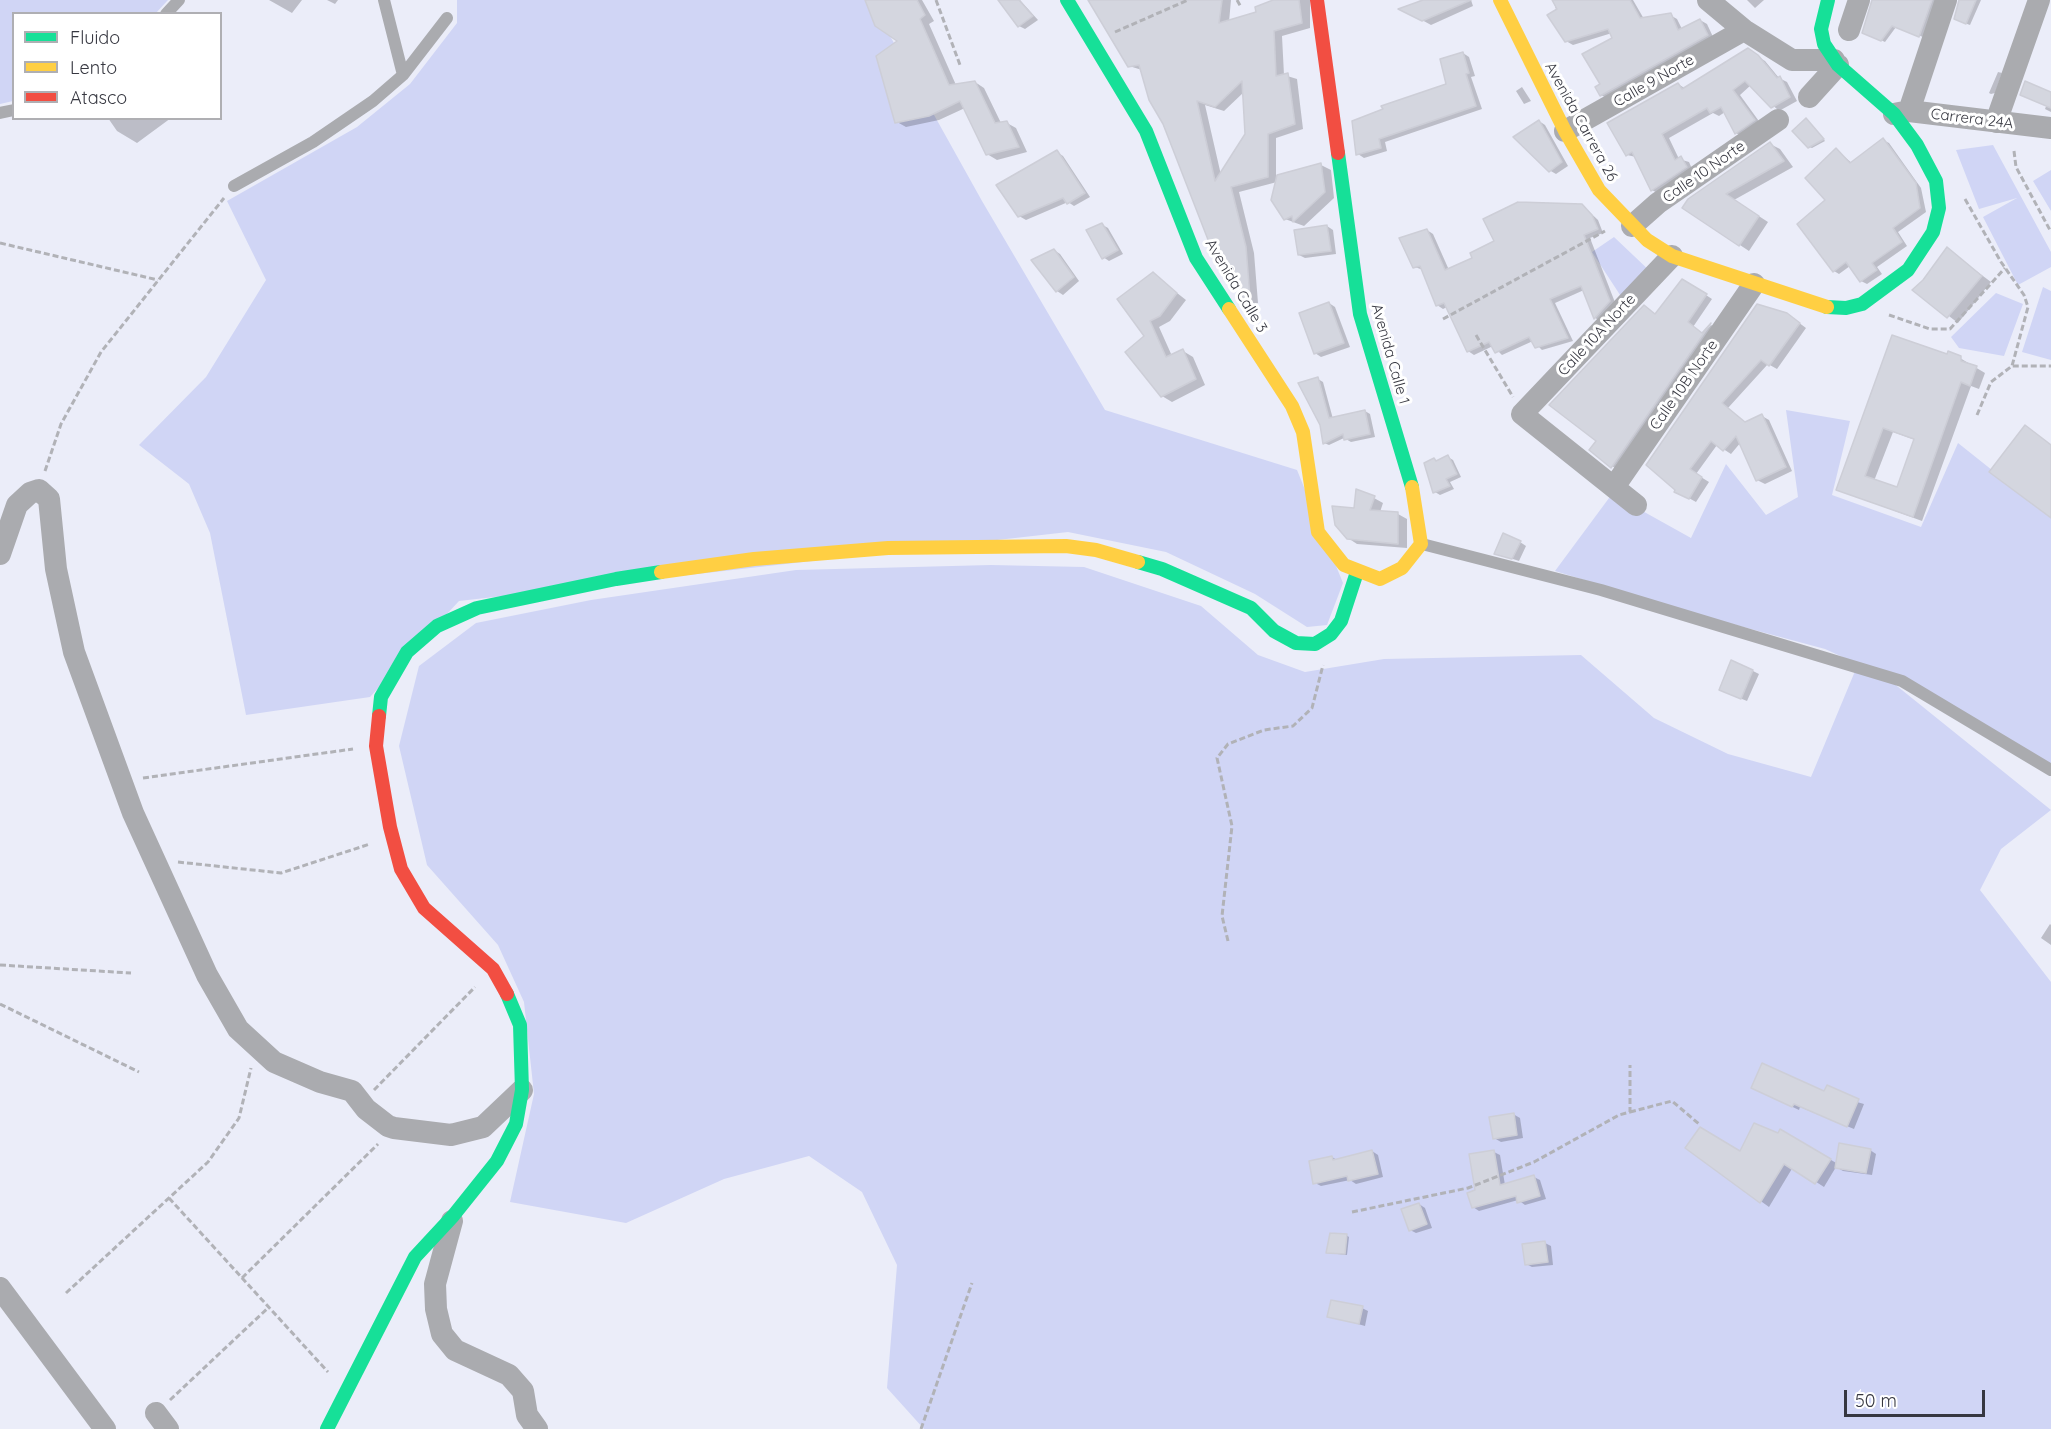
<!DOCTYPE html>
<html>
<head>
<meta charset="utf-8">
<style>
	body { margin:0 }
	#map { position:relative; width:2051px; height:1429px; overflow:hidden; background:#ebedf9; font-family:Quicksand,sans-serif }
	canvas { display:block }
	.legend { position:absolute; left:12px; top:12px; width:210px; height:108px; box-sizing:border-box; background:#fff; border:2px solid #afafb3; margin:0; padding:8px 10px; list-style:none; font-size:18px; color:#363740 }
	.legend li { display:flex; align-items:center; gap:12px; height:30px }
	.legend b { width:30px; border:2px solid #afafb3 }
	.scale { position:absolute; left:1844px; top:1390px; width:141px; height:27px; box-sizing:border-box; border:3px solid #363740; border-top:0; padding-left:8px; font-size:18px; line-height:21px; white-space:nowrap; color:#363740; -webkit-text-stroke:4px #fff; paint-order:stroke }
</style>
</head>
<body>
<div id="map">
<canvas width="2051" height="1429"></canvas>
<ul class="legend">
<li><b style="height:8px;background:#16e098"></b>Fluido</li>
<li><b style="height:8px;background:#ffcf43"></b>Lento</li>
<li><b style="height:8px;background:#f24e42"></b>Atasco</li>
</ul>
<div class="scale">50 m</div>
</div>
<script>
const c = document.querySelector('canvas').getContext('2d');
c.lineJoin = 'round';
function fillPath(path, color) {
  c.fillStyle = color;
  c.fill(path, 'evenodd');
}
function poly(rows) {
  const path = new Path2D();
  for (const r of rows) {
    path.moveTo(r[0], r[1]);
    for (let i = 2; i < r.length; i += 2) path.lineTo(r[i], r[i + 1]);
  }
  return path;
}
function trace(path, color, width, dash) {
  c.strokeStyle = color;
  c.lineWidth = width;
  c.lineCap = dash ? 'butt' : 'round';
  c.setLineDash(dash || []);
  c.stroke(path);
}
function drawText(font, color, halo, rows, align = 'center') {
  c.font = font + ' Quicksand,sans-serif';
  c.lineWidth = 6;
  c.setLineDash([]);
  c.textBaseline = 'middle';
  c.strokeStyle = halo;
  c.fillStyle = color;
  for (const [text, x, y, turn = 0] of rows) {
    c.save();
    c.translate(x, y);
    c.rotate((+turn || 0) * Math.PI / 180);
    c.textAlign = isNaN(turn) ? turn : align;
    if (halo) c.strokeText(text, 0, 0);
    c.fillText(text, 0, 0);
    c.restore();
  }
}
fillPath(poly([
	[0,0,168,0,156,13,14,14,13,101,0,104],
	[457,0,870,0,982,201,1105,410,1297,470,1343,583,1327,625,1307,627,1255,594,1166,552,1068,532,459,601,370,697,246,715,210,533,189,484,139,445,206,377,266,280,227,201,357,127,410,84,457,23],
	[1993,145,2051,252,2051,267,2018,285,1983,217,2017,198,1979,209,1956,150],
	[2051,170,2051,211,2033,181],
	[1614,237,1653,274,1624,301,1592,252],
	[2043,287,2051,291,2051,360,2022,352],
	[1996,293,2023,304,2004,356,1959,348,1951,337],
	[1786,410,1850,421,1832,495,1921,527,1958,443,2051,517,2051,771,1887,678,2051,810,2001,849,1980,890,2051,982,2051,1429,924,1429,887,1388,897,1265,862,1192,809,1156,724,1179,626,1223,510,1202,534,1094,524,1002,498,945,427,865,399,746,419,666,476,623,591,600,796,570,991,565,1084,567,1201,606,1258,655,1305,672,1384,659,1581,655,1654,718,1728,754,1811,777,1858,664,1825,649,1695,614,1555,571,1612,494,1691,538,1726,464,1766,515,1798,497]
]), '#d0d5f5');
fillPath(poly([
	[269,0,302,0,292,13],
	[327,0,338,0,335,4],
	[867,0,922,0,934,21,929,24,956,85,975,82,984,88,1001,123,1007,123,1016,128,1027,152,997,160,987,154,965,108,939,120,906,127,897,122,900,41],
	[1000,0,1020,0,1038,20,1025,29,1019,26],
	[1090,0,1231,0,1229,22,1258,13,1278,0,1310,0,1310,28,1282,36,1284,75,1297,79,1303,129,1276,138,1276,176,1321,165,1331,170,1334,198,1304,226,1285,219,1277,182,1239,192,1254,253,1258,303,1255,304,1246,299,1142,70,1129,66],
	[1244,92,1246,134,1221,175,1205,105,1224,111],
	[1418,0,1471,0,1473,6,1431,25,1402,9,1424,1],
	[1553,0,1633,0,1644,19,1670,15,1677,19,1682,29,1700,20,1707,24,1714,39,1608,99,1601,95,1614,39,1612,33,1573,45,1566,41],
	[1747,0,1764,0,1755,8],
	[1874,0,1936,0,1923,37,1896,27,1885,42,1868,34],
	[1960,0,1981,0,1970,25,1959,21],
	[1748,50,1765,61,1779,78,1787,82,1797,101,1779,111,1751,85,1740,95,1761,124,1743,137,1736,133,1725,112,1719,116,1713,113,1669,138,1679,159,1689,162,1693,171,1659,194,1652,190,1636,157,1627,155,1678,84,1686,89],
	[1463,53,1469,57,1475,76,1471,77,1482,109,1385,142,1387,151,1364,158,1358,154,1448,84],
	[1998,72,2002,73,1995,93,1991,94,1989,93],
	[1522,87,1531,101,1524,104,1516,91],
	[2051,93,2051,112,2045,109],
	[108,118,171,118,137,143,117,131],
	[1539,121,1545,125,1568,166,1556,174,1549,170],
	[1808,121,1825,141,1812,148,1809,147],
	[1883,140,1889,143,1921,188,1926,212,1898,232,1907,246,1877,267,1882,274,1867,284,1861,281,1850,266,1839,274,1834,271,1827,200,1836,150,1852,163],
	[1770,144,1780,149,1793,167,1734,200,1768,222,1749,251,1684,208],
	[1057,152,1063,156,1090,197,1074,206,1068,202,1026,220,1019,216],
	[1582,205,1598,220,1603,233,1590,238,1616,305,1601,321,1595,318,1584,290,1555,303,1573,341,1542,350,1533,341,1502,355,1493,346,1474,355,1468,351,1447,307,1443,309,1437,305,1423,270,1415,267,1427,230,1433,234,1449,270],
	[1101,224,1108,228,1123,254,1109,261,1103,257],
	[1327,226,1333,230,1336,254,1305,258,1299,255],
	[1947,249,1991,282,1958,323,1915,290],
	[1054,250,1060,254,1079,281,1063,295,1057,291],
	[1153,274,1186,300,1170,321,1159,327,1172,356,1183,351,1193,357,1205,385,1172,402,1162,396,1146,336],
	[1683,280,1712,299,1693,327,1703,334,1711,325,1716,328,1618,470,1612,466,1598,441,1656,316],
	[1329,303,1335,307,1350,347,1321,357,1315,353],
	[1794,319,1806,328,1777,369,1768,364,1728,408,1746,423,1762,416,1769,420,1792,471,1765,484,1757,480,1741,442,1731,454,1717,445,1696,474,1709,482,1696,502,1676,491,1648,465],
	[1893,337,1960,358,1985,373,1979,389,1971,386,1922,521,1838,490],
	[1893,432,1915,440,1898,489,1874,481],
	[1318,379,1323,382,1333,419,1365,411,1370,414,1375,437,1351,442,1344,438,1329,445,1324,443],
	[1448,457,1453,460,1461,477,1450,482,1454,489,1440,495,1435,492,1434,460,1438,462],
	[1374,498,1383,503,1380,512,1398,514,1407,519,1407,548,1357,544,1348,538,1356,510],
	[1520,542,1526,546,1519,561,1495,553],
	[1753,671,1759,674,1747,701,1727,693],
	[2050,924,2051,925,2051,945,2041,938],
	[1759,1091,1825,1093,1864,1104,1854,1129,1800,1107,1799,1110],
	[1513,1114,1520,1118,1523,1138,1501,1142,1494,1138],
	[1781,1131,1838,1164,1870,1150,1876,1154,1872,1175,1843,1171,1836,1167,1824,1187,1793,1167,1769,1207,1687,1148,1741,1153,1778,1135],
	[1372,1151,1378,1155,1383,1177,1356,1184,1350,1180,1321,1186,1315,1183,1332,1157,1337,1160],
	[1494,1152,1500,1155,1505,1185,1534,1177,1540,1180,1546,1199,1525,1205,1518,1200,1479,1211,1473,1207,1477,1191],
	[1419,1204,1425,1208,1432,1228,1416,1233,1410,1230],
	[1346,1235,1349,1237,1347,1255,1328,1253],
	[1545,1243,1551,1246,1553,1265,1532,1267,1526,1264],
	[1362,1308,1368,1311,1365,1326,1329,1316]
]), '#0003');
const building = poly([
	[865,0,917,0,925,15,920,19,949,85,975,81,995,123,1007,121,1019,147,986,155,960,101,929,116,895,123,876,56,897,41,875,26,865,0],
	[998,0,1019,0,1033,16,1018,27,998,0],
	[1088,0,1222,0,1219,23,1256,12,1255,7,1273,0,1299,0,1302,23,1274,31,1276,76,1288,73,1295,124,1268,134,1268,177,1231,187,1246,247,1250,298,1245,300,1212,250,1163,124,1149,100,1139,65,1128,67,1088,0],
	[1242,81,1245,134,1215,181,1197,101,1215,107,1242,81],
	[1423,0,1471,0,1422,21,1398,9,1423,0],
	[1552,0,1630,0,1640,18,1671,13,1678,30,1700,19,1708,35,1600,96,1595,87,1600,84,1582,54,1612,38,1608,29,1565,42,1547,15,1557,9,1552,0],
	[1872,0,1932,0,1919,37,1892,26,1881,41,1862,33,1872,0],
	[1959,0,1976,0,1966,24,1954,19,1959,0],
	[1748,48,1758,55,1777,78,1780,76,1790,97,1771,108,1745,81,1733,90,1755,120,1735,134,1721,107,1710,113,1707,108,1662,134,1675,160,1681,156,1687,167,1651,191,1632,152,1626,156,1607,123,1678,83,1682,89,1748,48],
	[1463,52,1469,73,1466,74,1476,106,1379,139,1381,148,1356,155,1352,121,1383,109,1381,106,1446,84,1440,59,1463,52],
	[2025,81,2051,92,2051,108,2020,95,2025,81],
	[1806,118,1824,139,1808,148,1792,131,1806,118],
	[1539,120,1562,162,1549,172,1513,137,1539,120],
	[1883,138,1916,183,1920,208,1893,228,1902,242,1872,263,1877,270,1860,282,1846,262,1833,272,1797,224,1825,200,1805,178,1836,148,1850,163,1883,138],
	[1770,142,1784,161,1726,194,1759,216,1739,246,1682,208,1688,199,1770,142],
	[1057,150,1085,193,1067,204,1063,198,1018,217,996,185,1057,150],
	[1321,163,1325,192,1293,222,1292,216,1284,220,1271,200,1277,175,1321,163],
	[1518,202,1582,204,1592,215,1598,229,1584,235,1610,301,1594,319,1581,286,1550,299,1568,338,1535,348,1529,337,1495,353,1489,342,1467,352,1444,303,1436,306,1420,266,1413,268,1399,238,1427,229,1445,270,1472,258,1470,253,1494,241,1483,219,1518,202],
	[1102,223,1118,250,1102,259,1086,230,1102,223],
	[1327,225,1331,251,1298,255,1294,230,1327,225],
	[1947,247,1982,276,1947,318,1912,290,1923,280,1947,247],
	[1054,249,1074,277,1056,292,1031,260,1054,249],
	[1153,272,1177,293,1160,316,1150,321,1166,357,1183,349,1196,379,1161,397,1125,352,1144,336,1117,299,1153,272],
	[1682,279,1707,294,1688,322,1702,333,1711,323,1611,468,1589,450,1596,441,1549,405,1644,305,1655,314,1682,279],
	[1329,302,1344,343,1314,354,1299,313,1329,302],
	[1757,304,1787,313,1800,323,1769,366,1761,360,1722,403,1745,422,1762,414,1786,467,1756,481,1736,436,1723,451,1711,441,1690,469,1702,477,1689,499,1674,492,1675,490,1646,465,1757,304],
	[1892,335,1947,354,1948,351,1961,356,1961,361,1977,366,1970,386,1961,382,1913,517,1836,490,1892,335],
	[1883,428,1914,439,1897,487,1865,476,1883,428],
	[1318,377,1329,418,1365,410,1370,434,1344,440,1343,434,1323,444,1320,425,1298,383,1318,377],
	[2025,425,2051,445,2051,518,1989,472,2025,425],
	[1448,455,1457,474,1446,479,1450,486,1433,493,1424,463,1434,458,1436,461,1448,455],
	[1356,489,1375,496,1370,510,1398,512,1398,544,1347,539,1335,525,1332,506,1354,508,1356,489],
	[1503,533,1521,541,1512,559,1494,554,1503,533],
	[1731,660,1753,670,1741,699,1719,690,1731,660],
	[1762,1063,1824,1091,1827,1085,1859,1099,1847,1127,1794,1104,1792,1107,1751,1088,1762,1063],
	[1514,1113,1517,1135,1493,1139,1489,1117,1514,1113],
	[1754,1123,1778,1133,1780,1129,1831,1159,1815,1184,1784,1164,1760,1203,1685,1148,1700,1127,1740,1151,1754,1123],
	[1839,1143,1871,1149,1866,1173,1835,1168,1839,1143],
	[1372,1150,1378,1174,1348,1181,1347,1176,1313,1184,1309,1161,1332,1156,1333,1160,1372,1150],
	[1494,1150,1500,1185,1534,1175,1540,1196,1517,1203,1516,1196,1472,1208,1467,1193,1475,1190,1469,1154,1494,1150],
	[1419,1203,1427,1224,1409,1231,1401,1209,1419,1203],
	[1330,1233,1347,1234,1345,1254,1326,1253,1330,1233],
	[1545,1241,1548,1262,1525,1265,1522,1244,1545,1241],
	[1331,1300,1363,1306,1359,1324,1327,1317,1331,1300]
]);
fillPath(building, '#d4d6df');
trace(building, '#cdced7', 1.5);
trace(poly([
	[936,0,960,65],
	[1237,0,1241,7],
	[1115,32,1188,0],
	[2014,151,2016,167,2051,232],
	[1965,199,2001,262,2024,295,2028,307,2012,366],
	[0,243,158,280],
	[1889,315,1930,329,1950,329,2005,268],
	[1443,319,1605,231],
	[1476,335,1513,397],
	[1977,415,1991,382,2012,366,2051,366],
	[45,471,61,424,101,352,224,198],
	[143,778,353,749],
	[178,862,281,873,370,844],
	[1228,941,1222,916,1232,826,1217,758,1228,744,1264,730,1293,726,1312,708,1323,665],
	[0,965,131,973],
	[0,1004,139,1072],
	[374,1090,475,987],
	[1630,1112,1672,1101,1699,1124],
	[169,1198,328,1372],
	[1352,1212,1468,1188,1534,1162,1619,1115,1630,1112,1630,1065],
	[242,1278,378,1144],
	[66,1293,208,1162,239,1118,251,1068],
	[170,1400,269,1307],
	[921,1429,972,1283]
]), '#b1b2b7', 3, [6, 3]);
trace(poly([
	[384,0,403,75],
	[166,14,179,0],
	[0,113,14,110],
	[234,186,313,142,373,101,403,75,447,18],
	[1422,544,1601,590,1902,681,2051,770]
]), '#aaabaf', 12);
trace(poly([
	[1708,0,1744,30,1792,60,1834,60],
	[1849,30,1859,0],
	[1809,97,1838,65],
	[1909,111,1946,0],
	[1894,114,1909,111,2051,128],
	[1996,122,2039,0],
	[1565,131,1744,30],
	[1632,226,1658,203,1778,120],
	[1614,487,1754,284],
	[1636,505,1522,414,1672,256],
	[0,554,17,505,30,493,39,490,49,499,56,569,74,652,133,813,207,975,238,1029,274,1062,320,1082,352,1091,366,1109,388,1126,394,1128,451,1135,483,1127,522,1090],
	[452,1221,435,1284,436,1309,442,1334,455,1350,509,1375,523,1391,527,1415,537,1429],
	[0,1288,105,1429],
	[156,1413,168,1429]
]), '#aaabaf', 22);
trace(poly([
	[1067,0,1146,131,1196,258,1229,309],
	[1338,153,1360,314,1412,487],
	[1827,307,1846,308,1862,304,1908,270,1933,232,1939,208,1936,181,1917,145,1894,114,1838,65,1824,44,1821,29,1828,0],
	[1138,562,1162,569,1251,608,1274,631,1296,643,1315,644,1331,634,1341,621,1357,572],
	[379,716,381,697,407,652,437,626,477,608,616,579,661,572],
	[327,1429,415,1257,453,1216,497,1161,516,1124,522,1090,520,1025,507,994]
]), '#16e098', 14);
trace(poly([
	[1500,0,1565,131,1599,190,1647,240,1672,256,1827,307],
	[1229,309,1292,406,1303,432,1318,532,1344,565,1380,579,1402,568,1421,544,1412,487],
	[661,572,754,559,888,548,1066,546,1096,550,1138,562]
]), '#ffcf43', 14);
trace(poly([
	[1317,0,1338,153],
	[379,716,376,746,390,827,401,869,424,908,493,969,507,994]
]), '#f24e42', 14);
drawText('15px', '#363740', '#fff', [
	["Calle 9 Norte",1654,81,-30],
	["Carrera 24A",1972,119,7],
	["Avenida Carrera 26",1581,122,61],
	["Calle 10 Norte",1704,172,-35],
	["Avenida Calle 3",1236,286,59],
	["Calle 10A Norte",1597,335,-47],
	["Avenida Calle 1",1390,354,74],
	["Calle 10B Norte",1684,385,-55]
]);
</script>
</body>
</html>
